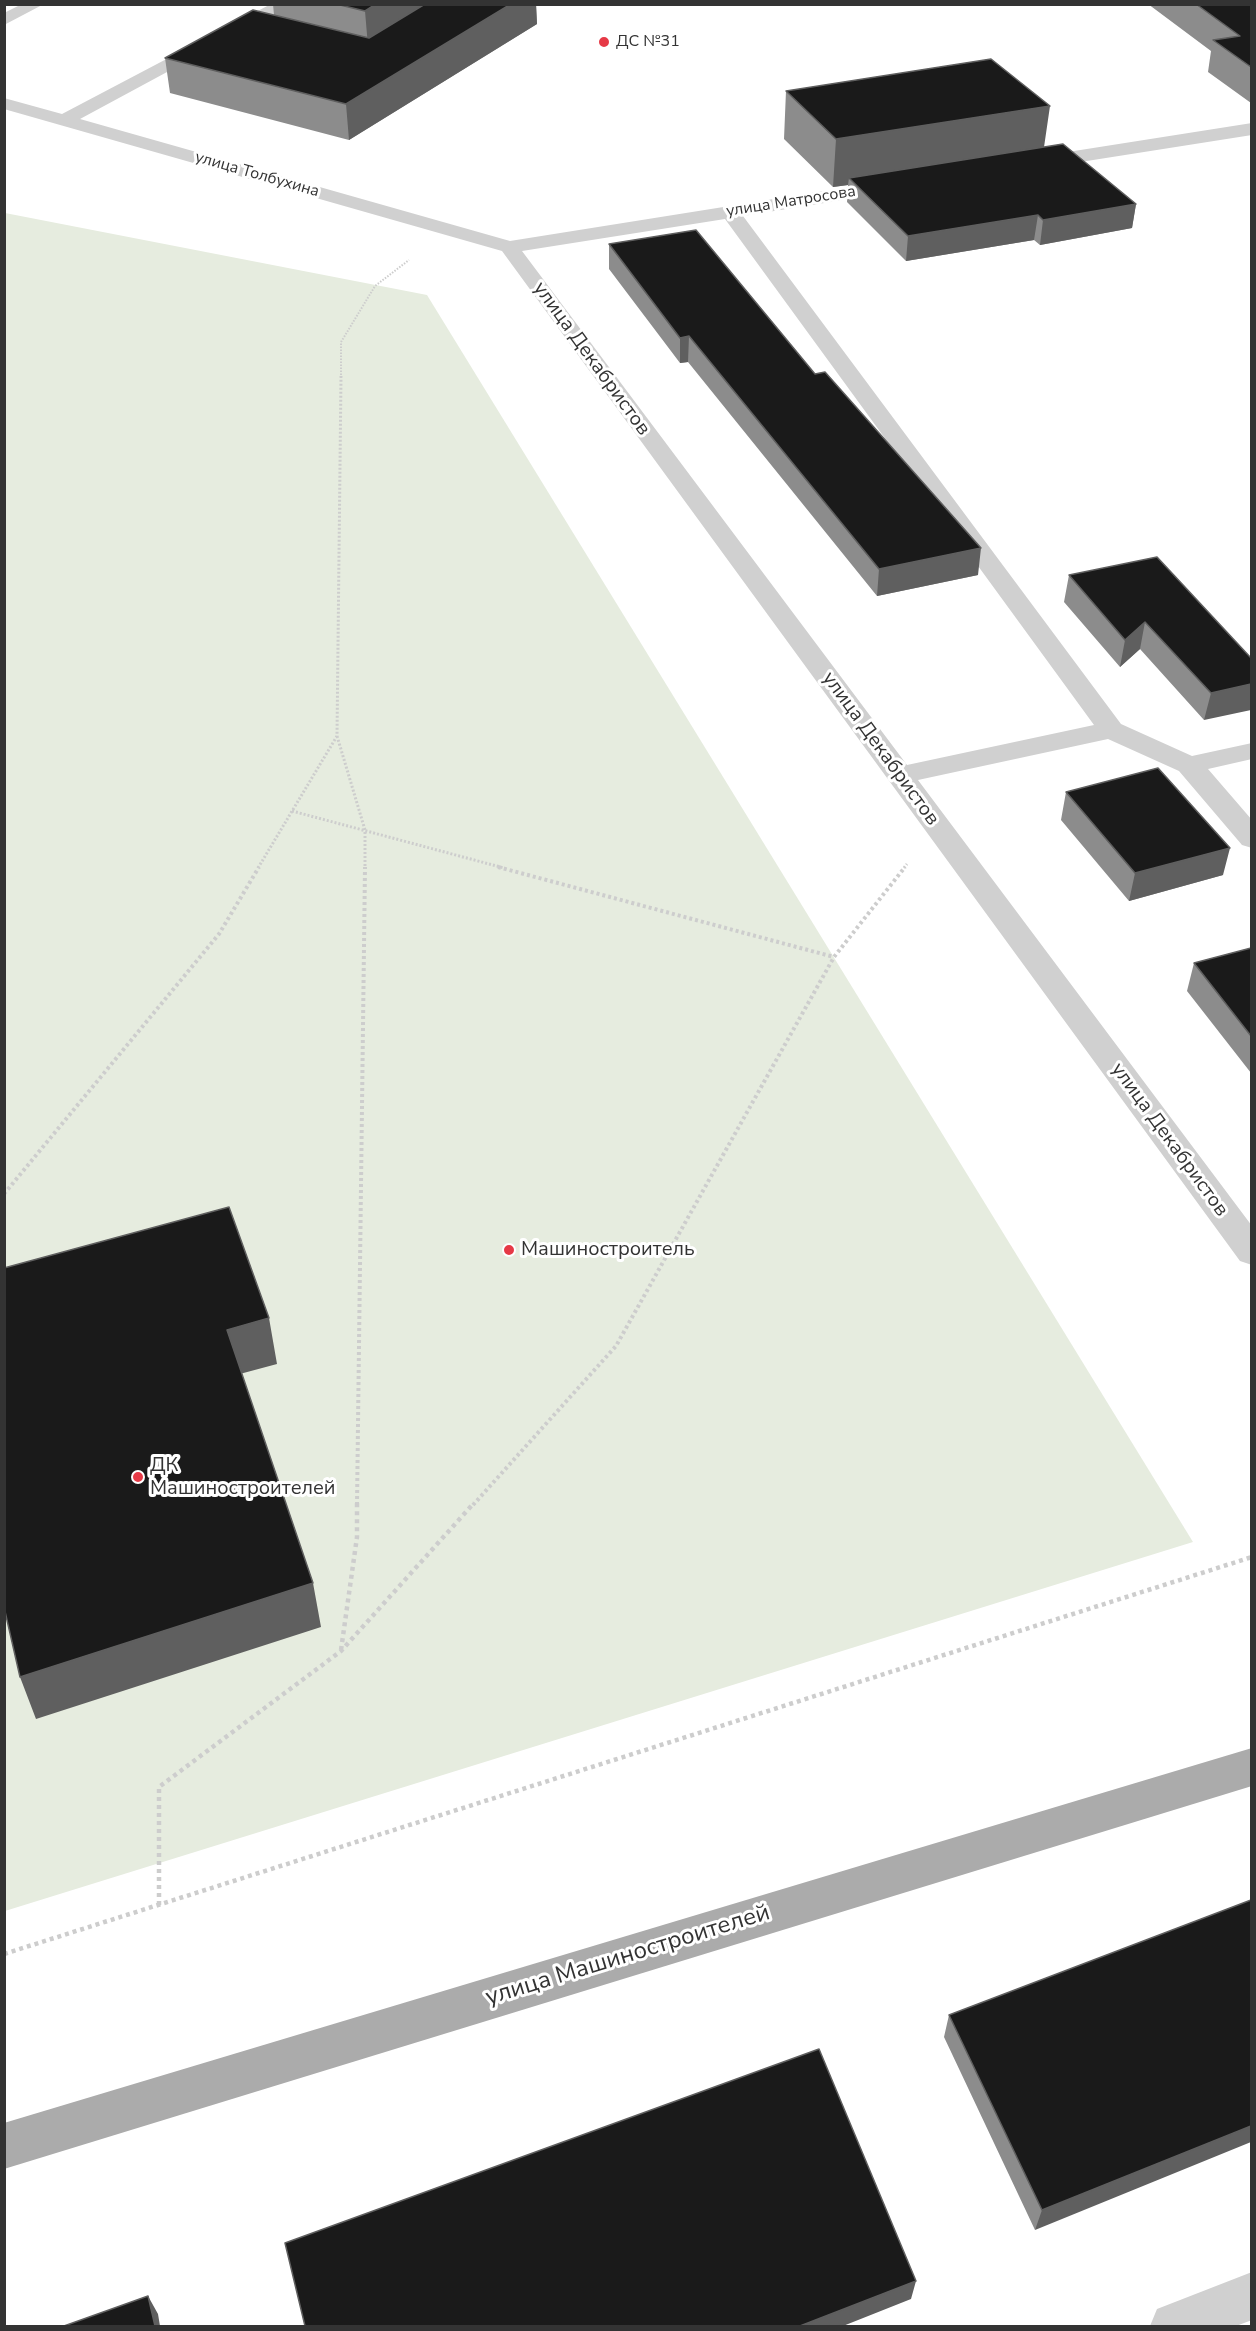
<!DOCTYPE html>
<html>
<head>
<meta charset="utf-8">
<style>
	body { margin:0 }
	#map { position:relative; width:1256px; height:2331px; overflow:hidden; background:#fff; font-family:"Nunito Sans",sans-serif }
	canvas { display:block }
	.frame { position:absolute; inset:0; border:6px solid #333; pointer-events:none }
</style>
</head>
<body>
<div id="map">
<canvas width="1256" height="2331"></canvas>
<div class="frame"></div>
</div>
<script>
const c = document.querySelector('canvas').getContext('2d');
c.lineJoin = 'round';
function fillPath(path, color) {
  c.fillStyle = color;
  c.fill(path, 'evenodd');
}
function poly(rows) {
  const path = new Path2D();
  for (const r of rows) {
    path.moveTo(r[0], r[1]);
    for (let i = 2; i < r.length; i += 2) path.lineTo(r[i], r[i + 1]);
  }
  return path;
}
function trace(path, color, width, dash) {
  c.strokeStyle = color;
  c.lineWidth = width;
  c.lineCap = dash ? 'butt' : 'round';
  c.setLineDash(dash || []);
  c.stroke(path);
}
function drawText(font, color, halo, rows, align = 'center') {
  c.font = font + ' "Nunito Sans",sans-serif';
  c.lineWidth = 6;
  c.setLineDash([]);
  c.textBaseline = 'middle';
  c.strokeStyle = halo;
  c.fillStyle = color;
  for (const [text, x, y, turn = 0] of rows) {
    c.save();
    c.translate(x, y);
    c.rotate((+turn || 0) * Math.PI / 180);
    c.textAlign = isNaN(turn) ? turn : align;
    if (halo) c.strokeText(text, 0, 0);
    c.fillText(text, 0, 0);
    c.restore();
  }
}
fillPath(poly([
	[5,213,427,295,1193,1542,5,1911]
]), '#e6ecdf');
trace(poly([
	[341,378,341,342,375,286,409,260]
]), '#cdcdcd', 2, [1.5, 1.5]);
trace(poly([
	[337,736,365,830,365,868],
	[292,811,504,868],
	[258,868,337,736,341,376],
	[904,868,907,864]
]), '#cdcdcd', 3, [2, 2]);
trace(poly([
	[498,867,834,957],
	[4,1194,219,934,259,867],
	[357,1505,365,867],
	[473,1505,616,1346,834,957,905,867]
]), '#cdcdcd', 4, [3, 3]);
trace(poly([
	[341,1650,357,1537,357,1503],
	[159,1905,159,1787,341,1651,474,1503],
	[4,1954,1252,1557]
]), '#cdcdcd', 4.5, [4, 4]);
fillPath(poly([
	[22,4,44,4,4,25,4,13,22,4],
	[271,4,293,4,80,119,510,241,893,180,900,182,903,186,900,190,893,192,743,216,1121,724,1192,756,1252,743,1252,759,1208,769,1252,820,1252,848,1242,845,1179,771,1108,739,918,780,1252,1226,1252,1265,1240,1261,502,251,4,109,4,98,62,114,271,4],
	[725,219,1094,725,907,765,522,251,725,219],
	[1252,123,1252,135,1036,169,1026,163,1036,157,1252,123],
	[1252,2272,1252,2320,1236,2326,1150,2326,1157,2309,1252,2272]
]), '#d0d0d0');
fillPath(poly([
	[1252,1748,1252,1786,4,2169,4,2123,1252,1748]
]), '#ababab');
fillPath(poly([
	[273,4,536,4,537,24,349,140,170,93,165,58,274,15],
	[1148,4,1251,4,1251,103,1208,72,1211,51],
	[786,91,1044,147,1136,204,1132,228,1040,245,1034,240,906,261,847,202,848,185,833,187,784,139],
	[609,244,978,575,877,596,688,362,680,363,609,269],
	[1069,575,1251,658,1204,720,1140,649,1120,667,1064,602],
	[1066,792,1223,875,1129,901,1061,820],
	[1251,948,1251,1073,1187,991,1194,963],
	[1251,1900,1035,2230,944,2037,949,2015]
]), '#8c8c8c');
fillPath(poly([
	[376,4,427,4,369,58,365,11],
	[511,4,536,4,537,24,349,140,346,104],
	[1050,106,1043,154,849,178,848,185,833,187,836,139],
	[1136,204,1132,228,1040,245,1043,220],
	[1038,215,1034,240,906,261,908,236],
	[689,336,688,362,680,363,680,338],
	[981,548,978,575,877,596,879,569],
	[1145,622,1140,649,1120,667,1125,640],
	[1251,684,1251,710,1204,720,1211,693],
	[1230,848,1223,875,1129,901,1135,873],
	[269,1318,277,1364,236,1375,227,1330],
	[313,1583,321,1627,36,1719,20,1677],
	[1251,2126,1251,2142,1035,2230,1042,2210],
	[916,2281,911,2299,843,2326,800,2326],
	[148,2296,158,2314,160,2326,155,2326]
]), '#5f5f5f');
const building = poly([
	[336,4,376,4,365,11,336,4],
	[425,4,511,4,346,104,165,58,253,10,369,38,425,4],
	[1196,4,1251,4,1251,67,1213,40,1240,36,1196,4],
	[991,59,1050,106,836,139,786,91,991,59],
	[1063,144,1136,204,1043,220,1038,215,908,236,849,178,1063,144],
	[696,230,815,374,825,372,981,548,879,569,689,336,680,338,609,244,696,230],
	[1157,557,1251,658,1251,684,1211,693,1145,622,1125,640,1069,575,1157,557],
	[1158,768,1230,848,1135,873,1066,792,1158,768],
	[1251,948,1251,1036,1194,963,1251,948],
	[229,1207,269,1318,227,1330,313,1583,20,1677,4,1607,4,1268,229,1207],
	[1251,1900,1251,2126,1042,2210,949,2015,1251,1900],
	[819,2049,916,2281,800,2326,305,2326,285,2243,819,2049],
	[148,2296,155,2326,64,2326,148,2296]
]);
fillPath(building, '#1a1a1a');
trace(building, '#5f5f5f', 1.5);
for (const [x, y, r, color] of [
	[604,42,6,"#e63946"],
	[509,1250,6,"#e63946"],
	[138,1477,6,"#e63946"]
]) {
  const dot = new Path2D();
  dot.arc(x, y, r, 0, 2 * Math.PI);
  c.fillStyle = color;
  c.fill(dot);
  trace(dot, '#fff', 2);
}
drawText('16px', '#333', '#fff', [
	["ДС №31",616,42]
], 'left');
drawText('16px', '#333', '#fff', [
	["улица Толбухина",257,175,16],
	["улица Матросова",791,202,-9]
]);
drawText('20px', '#333', '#fff', [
	["улица Декабристов",591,359,54],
	["улица Декабристов",880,749,54],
	["улица Декабристов",1169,1140,54]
]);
drawText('20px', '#333', '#fff', [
	["Машиностроитель",521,1250],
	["ДК",150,1466],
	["Машиностроителей",150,1489]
], 'left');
drawText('24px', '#333', '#fff', [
	["улица Машиностроителей",628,1956,-17]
]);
</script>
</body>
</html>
